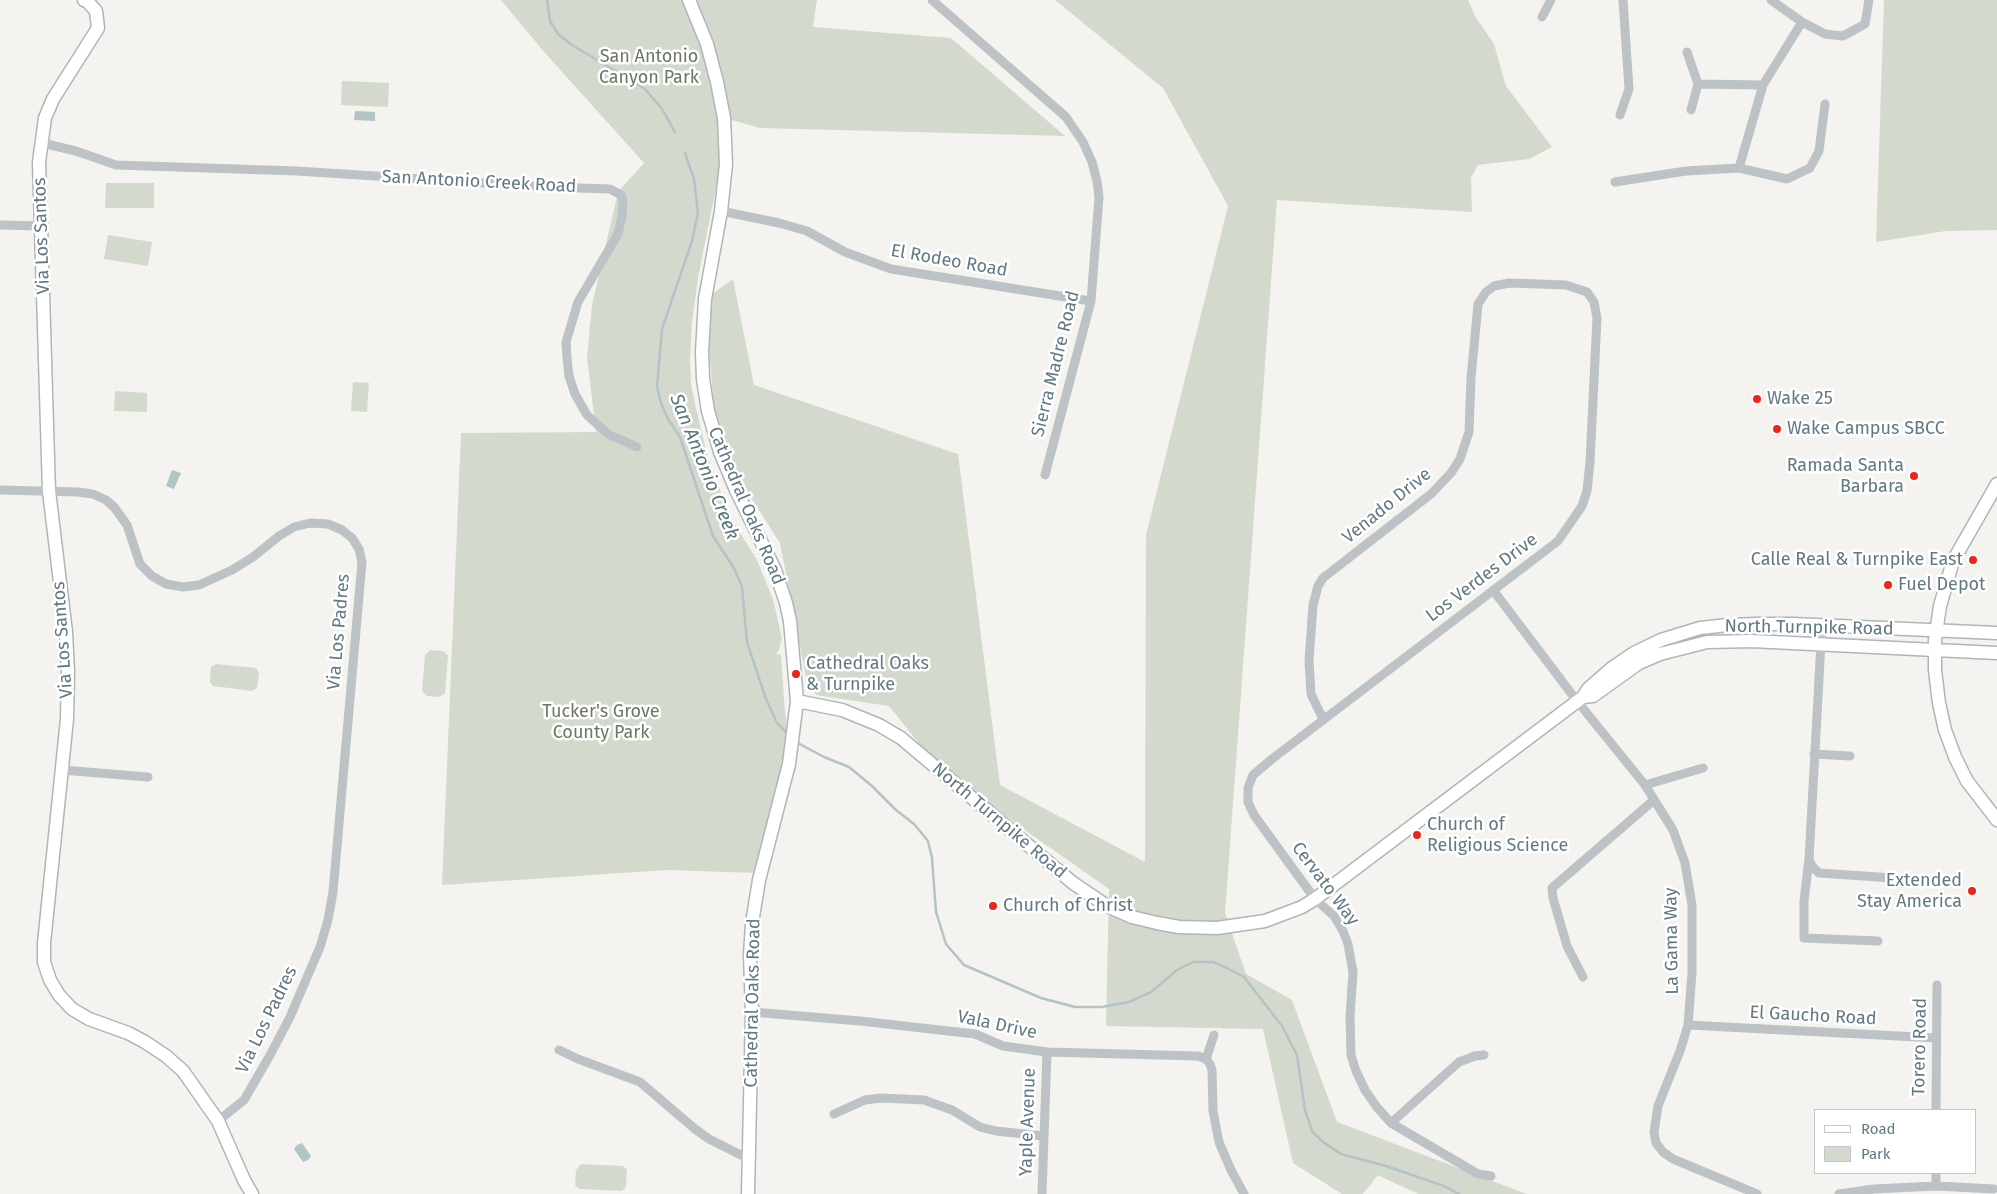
<!DOCTYPE html>
<html>
<head>
<meta charset="utf-8">
<style>
	body { margin:0 }
	#map { position:relative; width:1997px; height:1194px; overflow:hidden; background:#f4f3ef; font-family:"Fira Sans",sans-serif }
	canvas { display:block }
	.legend { position:absolute; left:1814px; top:1109px; width:162px; height:65px; box-sizing:border-box; background:#fff; border:1px solid #c0c9cd; margin:0; padding:6px 9px; list-style:none; font-size:15px; color:#617982 }
	.legend li { display:flex; align-items:center; gap:10px; height:25px }
	.legend b { width:25px; border:1px solid #c0c9cd }
</style>
</head>
<body>
<div id="map">
<canvas width="1997" height="1194"></canvas>
<ul class="legend">
<li><b style="height:6px;background:#fff"></b>Road</li>
<li><b style="height:14px;background:#d4d9ce"></b>Park</li>
</ul>
</div>
<script>
const c = document.querySelector('canvas').getContext('2d');
c.lineJoin = 'round';
function fillPath(path, color) {
  c.fillStyle = color;
  c.fill(path, 'evenodd');
}
function poly(rows) {
  const path = new Path2D();
  for (const r of rows) {
    path.moveTo(r[0], r[1]);
    for (let i = 2; i < r.length; i += 2) path.lineTo(r[i], r[i + 1]);
  }
  return path;
}
function trace(path, color, width, dash) {
  c.strokeStyle = color;
  c.lineWidth = width;
  c.lineCap = dash ? 'butt' : 'round';
  c.setLineDash(dash || []);
  c.stroke(path);
}
function drawText(font, color, halo, rows, align = 'center') {
  c.font = font + ' "Fira Sans",sans-serif';
  c.lineWidth = 5;
  c.setLineDash([]);
  c.textBaseline = 'middle';
  c.strokeStyle = halo;
  c.fillStyle = color;
  for (const [text, x, y, turn = 0] of rows) {
    c.save();
    c.translate(x, y);
    c.rotate((+turn || 0) * Math.PI / 180);
    c.textAlign = isNaN(turn) ? turn : align;
    if (halo) c.strokeText(text, 0, 0);
    c.fillText(text, 0, 0);
    c.restore();
  }
}
fillPath(poly([
	[501,0,817,0,813,27,951,38,1065,136,760,128,728,119,729,162,717,183,698,278,692,322,690,360,691,384,696,408,708,458,730,517,756,558,773,599,782,639,778,652,775,653,781,655,785,713,789,735,777,791,761,845,755,873,667,870,442,885,461,433,596,432,587,357,592,305,618,192,644,163,545,53],
	[1055,0,1468,0,1475,16,1494,44,1506,86,1552,147,1529,159,1478,165,1471,178,1472,212,1277,200,1225,913,1246,974,1292,1000,1337,1122,1527,1194,1418,1194,1378,1175,1363,1194,1342,1194,1293,1163,1263,1029,1106,1026,1109,889,942,772,889,706,816,695,806,678,780,543,717,444,705,299,733,279,754,385,958,454,1000,785,1145,862,1146,535,1228,206,1163,88],
	[1884,0,1997,0,1997,230,1946,231,1876,242],
	[342,81,389,83,388,107,341,105],
	[106,183,154,183,154,208,105,208],
	[108,235,152,242,148,266,104,259],
	[353,382,369,383,367,412,351,411],
	[115,391,147,393,147,412,114,411],
	[430,650,443,651,448,655,445,693,439,697,427,696,422,691,425,655],
	[216,664,256,668,259,673,257,688,252,691,213,686,210,682,211,667],
	[581,1164,623,1166,627,1170,626,1187,622,1191,580,1189,575,1185,576,1170]
]), '#d4d9ce');
fillPath(poly([
	[355,111,375,112,375,121,354,120],
	[172,470,181,473,174,489,166,486],
	[302,1143,311,1156,308,1160,303,1162,294,1149,297,1145]
]), '#b2c4c5');
trace(poly([
	[547,0,550,21,558,34,572,45,645,89,662,109,675,132],
	[685,153,694,179,698,213,692,241,662,329,657,387,661,403,669,421,680,437,713,536,734,568,742,587,747,642,766,699,777,723,788,734],
	[796,742,824,757,849,767,872,786,896,810,914,824,928,841,932,858,936,912,946,944,964,965,1041,998,1075,1007,1102,1007,1129,1002,1151,992,1177,970,1193,962,1213,962,1229,969,1244,977,1282,1026,1297,1055,1305,1110,1312,1131,1323,1142,1341,1154,1386,1166,1444,1186,1459,1194]
]), '#b2c4c5', 2.5);
const secondary = poly([
	[84,0,88,2,96,11,98,28,53,99,45,118,39,162,49,491,66,632,68,672,67,719,44,943,44,962,50,980,59,995,72,1009,89,1019,128,1033,145,1042,166,1056,183,1071,218,1121,244,1180,252,1194],
	[689,0,707,44,717,82,724,118,726,164,721,211,705,299,702,352,703,379,708,411,720,452,736,490,775,570,786,603,790,621,797,701,789,764,759,880,752,923,750,955,752,1012,748,1194],
	[1997,484,1953,561,1940,606,1935,640,1935,670,1939,703,1945,730,1955,757,1967,781,1997,820],
	[1583,697,1593,696,1639,663,1660,654,1707,642,1751,641,1997,653],
	[797,701,842,710,879,725,901,738,1073,883,1107,906,1132,917,1157,923,1179,927,1217,928,1265,921,1302,907,1315,899,1583,697,1588,689,1612,668,1634,653,1661,640,1700,628,1728,625,1757,624,1793,624,1997,633]
]);
trace(secondary, '#aeb6b9', 15);
trace(poly([
	[932,0,1066,117,1083,142,1092,162,1097,181,1099,197,1091,301,1045,475],
	[1771,0,1802,22,1825,34,1843,36,1865,24,1869,0],
	[1542,17,1551,0],
	[1687,52,1698,84,1691,110],
	[1698,84,1763,85],
	[1620,115,1629,89,1623,0],
	[42,143,76,151,116,165,297,171,546,187,610,189,621,195,623,200,622,216,618,234,578,302,566,342,567,358,569,376,575,394,587,415,608,434,637,447],
	[1739,168,1763,85,1802,22],
	[1615,182,1686,171,1739,168,1787,179,1810,168,1819,151,1825,104],
	[721,211,779,223,807,231,845,252,891,269,1091,301],
	[0,225,41,226],
	[0,490,78,492,93,494,106,500,114,507,127,525,140,564,152,576,166,584,183,587,199,585,232,570,253,557,279,536,294,527,310,523,328,524,342,530,352,538,359,549,362,562,333,892,328,920,320,947,290,1017,269,1057,244,1100,218,1121],
	[1493,590,1577,701,1645,785,1673,830,1685,863,1692,905,1692,973,1688,1025,1680,1051,1658,1106,1654,1132,1656,1143,1663,1152,1673,1159,1757,1194],
	[1822,625,1809,859,1812,866,1819,873,1893,878],
	[1323,719,1311,694,1309,661,1313,605,1318,586,1323,578,1431,494,1451,473,1460,459,1469,432,1471,378,1478,304,1486,292,1494,286,1509,283,1566,285,1587,292,1594,302,1597,318,1590,462,1587,491,1582,506,1558,541,1272,759,1253,775,1248,788,1248,802,1254,815,1315,899,1334,916,1343,931,1348,944,1353,972,1350,1016,1351,1055,1356,1071,1365,1090,1376,1106,1391,1123,1478,1174,1491,1176],
	[1814,754,1850,756],
	[62,770,148,777],
	[1645,785,1703,768],
	[1809,859,1804,901,1804,938,1878,941],
	[1583,977,1567,946,1553,898,1552,888,1654,800],
	[752,1012,860,1021,975,1034,1003,1046,1047,1052,1198,1056,1206,1059,1210,1064,1212,1070,1213,1111,1219,1142,1231,1170,1244,1194],
	[1688,1025,1936,1038],
	[559,1050,578,1059,640,1082,695,1129,709,1139,749,1159],
	[1206,1059,1214,1035],
	[1936,1110,1937,985],
	[834,1114,865,1100,881,1098,924,1100,952,1110,980,1127,996,1131,1043,1136],
	[1391,1123,1459,1062,1475,1056,1484,1055],
	[1936,1186,1936,1173],
	[1042,1194,1047,1052],
	[1839,1194,1874,1189,1936,1186,1994,1189]
]), '#bcc2c5', 9);
trace(secondary, '#fff', 12);
for (const [x, y, r, color] of [
	[1757,399,5,"#eb2519"],
	[1777,429,5,"#eb2519"],
	[1914,476,5,"#eb2519"],
	[1973,560,5,"#eb2519"],
	[1888,585,5,"#eb2519"],
	[796,674,5,"#eb2519"],
	[1417,835,5,"#eb2519"],
	[1972,891,5,"#eb2519"],
	[993,906,5,"#eb2519"]
]) {
  const dot = new Path2D();
  dot.arc(x, y, r, 0, 2 * Math.PI);
  c.fillStyle = color;
  c.fill(dot);
  trace(dot, '#fff', 2);
}
drawText('18px', '#6a7961', '#fff', [
	["San Antonio",649,57],
	["Canyon Park",649,78],
	["Tucker's Grove",601,712],
	["County Park",601,733]
]);
drawText('18px', '#617982', '#fff', [
	["San Antonio Creek Road",479,182,3],
	["Via Los Santos",42,236,-92],
	["El Rodeo Road",949,261,10],
	["Sierra Madre Road",1056,364,-76],
	["Cathedral Oaks Road",746,506,67],
	["Venado Drive",1387,506,-39],
	["Los Verdes Drive",1482,578,-37],
	["North Turnpike Road",1809,628,1],
	["Via Los Padres",339,632,-85],
	["Via Los Santos",63,640,-94],
	["North Turnpike Road",999,821,40],
	["Cervato Way",1325,884,53],
	["La Gama Way",1672,941,-91],
	["Cathedral Oaks Road",753,1003,-89],
	["El Gaucho Road",1813,1016,3],
	["Via Los Padres",267,1020,-64],
	["Vala Drive",997,1025,12],
	["Torero Road",1920,1047,-89],
	["Yaple Avenue",1028,1122,-88]
]);
drawText('18px', '#617982', '#fff', [
	["Wake 25",1767,399],
	["Wake Campus SBCC",1787,429],
	["Ramada Santa",1904,466,"right"],
	["Barbara",1904,487,"right"],
	["Calle Real & Turnpike East",1963,560,"right"],
	["Fuel Depot",1898,585],
	["Cathedral Oaks",806,664],
	["& Turnpike",806,685],
	["Church of",1427,825],
	["Religious Science",1427,846],
	["Extended",1962,881,"right"],
	["Stay America",1962,902,"right"],
	["Church of Christ",1003,906]
], 'left');
drawText('italic 19px', '#587679', '#fff', [
	["San Antonio Creek",704,467,68]
]);
</script>
</body>
</html>
